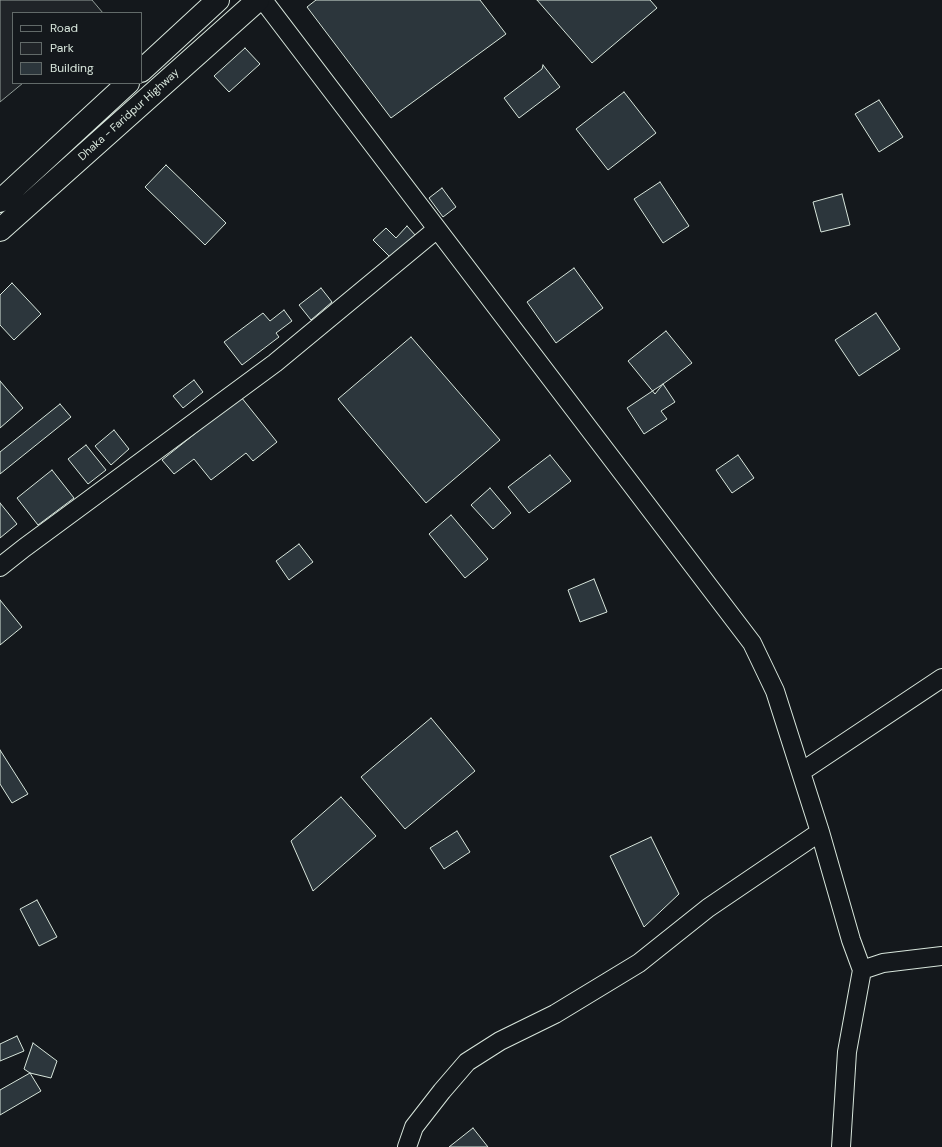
<!DOCTYPE html>
<html>
<head>
<meta charset="utf-8">
<style>
	body { margin:0 }
	#map { position:relative; width:942px; height:1147px; overflow:hidden; background:#14181c; font-family:"DM Sans",sans-serif }
	canvas { display:block }
	.legend { position:absolute; left:12px; top:12px; width:130px; height:72px; box-sizing:border-box; background:#14181c; border:1px solid #626a69; margin:0; padding:5px 7px; list-style:none; font-size:12px; color:#d8e6dc }
	.legend li { display:flex; align-items:center; gap:8px; height:20px }
	.legend b { width:20px; border:1px solid #626a69 }
</style>
</head>
<body>
<div id="map">
<canvas width="942" height="1147"></canvas>
<ul class="legend">
<li><b style="height:5px;background:#14181c"></b>Road</li>
<li><b style="height:11px;background:#202428"></b>Park</li>
<li><b style="height:11px;background:#2c363c"></b>Building</li>
</ul>
</div>
<script>
const c = document.querySelector('canvas').getContext('2d');
c.lineJoin = 'round';
function fillPath(path, color) {
  c.fillStyle = color;
  c.fill(path, 'evenodd');
}
function poly(rows) {
  const path = new Path2D();
  for (const r of rows) {
    path.moveTo(r[0], r[1]);
    for (let i = 2; i < r.length; i += 2) path.lineTo(r[i], r[i + 1]);
  }
  return path;
}
function trace(path, color, width, dash) {
  c.strokeStyle = color;
  c.lineWidth = width;
  c.lineCap = dash ? 'butt' : 'round';
  c.setLineDash(dash || []);
  c.stroke(path);
}
function drawText(font, color, halo, rows, align = 'center') {
  c.font = font + ' "DM Sans",sans-serif';
  c.lineWidth = 3;
  c.setLineDash([]);
  c.textBaseline = 'middle';
  c.strokeStyle = halo;
  c.fillStyle = color;
  for (const [text, x, y, turn = 0] of rows) {
    c.save();
    c.translate(x, y);
    c.rotate((+turn || 0) * Math.PI / 180);
    c.textAlign = isNaN(turn) ? turn : align;
    if (halo) c.strokeText(text, 0, 0);
    c.fillText(text, 0, 0);
    c.restore();
  }
}
const green = poly([
	[0,0,92,0,103,13,13,13,13,83,23,83,0,102,0,0]
]);
fillPath(green, '#202428');
trace(green, '#939e99', 1);
const building = poly([
	[316,0,480,0,506,34,391,118,307,7,316,0],
	[537,0,650,0,657,8,592,63,537,0],
	[245,48,260,64,229,92,214,76,245,48],
	[543,65,560,87,519,118,504,98,542,69,543,65],
	[624,92,656,133,608,170,576,129,624,92],
	[879,100,903,137,879,152,855,114,879,100],
	[166,165,226,223,205,245,145,187,166,165],
	[660,182,689,226,663,243,634,199,660,182],
	[442,188,456,207,443,217,429,198,442,188],
	[842,194,850,225,821,232,813,202,842,194],
	[407,226,416,236,393,260,373,240,386,228,396,238,407,226],
	[574,268,603,308,556,343,527,302,574,268],
	[12,283,41,314,14,340,0,325,0,295,12,283],
	[321,288,332,302,311,320,299,305,321,288],
	[284,310,292,321,276,333,279,337,242,365,224,342,263,313,270,321,284,310],
	[876,313,900,349,859,376,835,340,876,313],
	[666,331,692,363,663,384,655,394,628,361,666,331],
	[411,337,500,440,426,503,338,399,411,337],
	[194,380,203,392,183,408,173,396,194,380],
	[0,381,23,408,0,428,0,381],
	[663,384,675,402,661,411,667,419,644,434,627,408,663,384],
	[241,397,277,442,253,461,246,453,211,480,194,459,174,474,162,460,241,397],
	[60,404,71,417,0,474,0,452,60,404],
	[114,430,129,449,111,465,95,446,114,430],
	[86,445,106,470,88,484,68,459,86,445],
	[550,455,571,481,529,513,508,487,550,455],
	[738,455,754,478,732,493,716,470,738,455],
	[52,470,74,498,38,525,17,498,52,470],
	[490,488,511,513,493,529,471,505,490,488],
	[0,503,17,524,0,538,0,503],
	[451,515,488,559,465,578,429,534,451,515],
	[299,544,313,562,289,580,276,561,299,544],
	[594,579,607,612,580,622,568,590,594,579],
	[0,600,22,627,0,645,0,600],
	[431,718,475,771,405,829,361,777,431,718],
	[0,750,28,794,12,803,0,784,0,750],
	[341,797,376,836,313,891,291,841,341,797],
	[457,831,470,852,444,869,430,848,457,831],
	[651,837,679,894,644,927,610,856,651,837],
	[37,900,57,937,39,946,20,909,37,900],
	[17,1036,24,1051,0,1061,0,1044,17,1036],
	[33,1043,57,1061,51,1078,30,1073,24,1069,33,1043],
	[30,1073,41,1091,0,1115,0,1090,30,1073],
	[473,1128,488,1147,449,1147,473,1128]
]);
fillPath(building, '#2c363c');
trace(building, '#d8e6dc', 1);
const minor = poly([
	[263,0,752,643,775,691,820,832,851,940,862,970,847,1052,841,1147],
	[0,567,24,548,275,363,437,229],
	[801,772,942,678],
	[862,970,883,963,942,956],
	[407,1147,414,1127,442,1091,467,1062,500,1041,555,1014,639,963,708,908,820,832]
]);
const trunk = poly([
	[141,71,218,0],
	[0,201,128,83],
	[0,230,258,0]
]);
trace(minor, '#d8e6dc', 20);
trace(trunk, '#d8e6dc', 24);
trace(minor, '#14181c', 18);
trace(trunk, '#14181c', 22);
drawText('11px', '#d8e6dc', '#14181c', [
	["Dhaka - Faridpur Highway",129,115,-42]
]);
</script>
</body>
</html>
